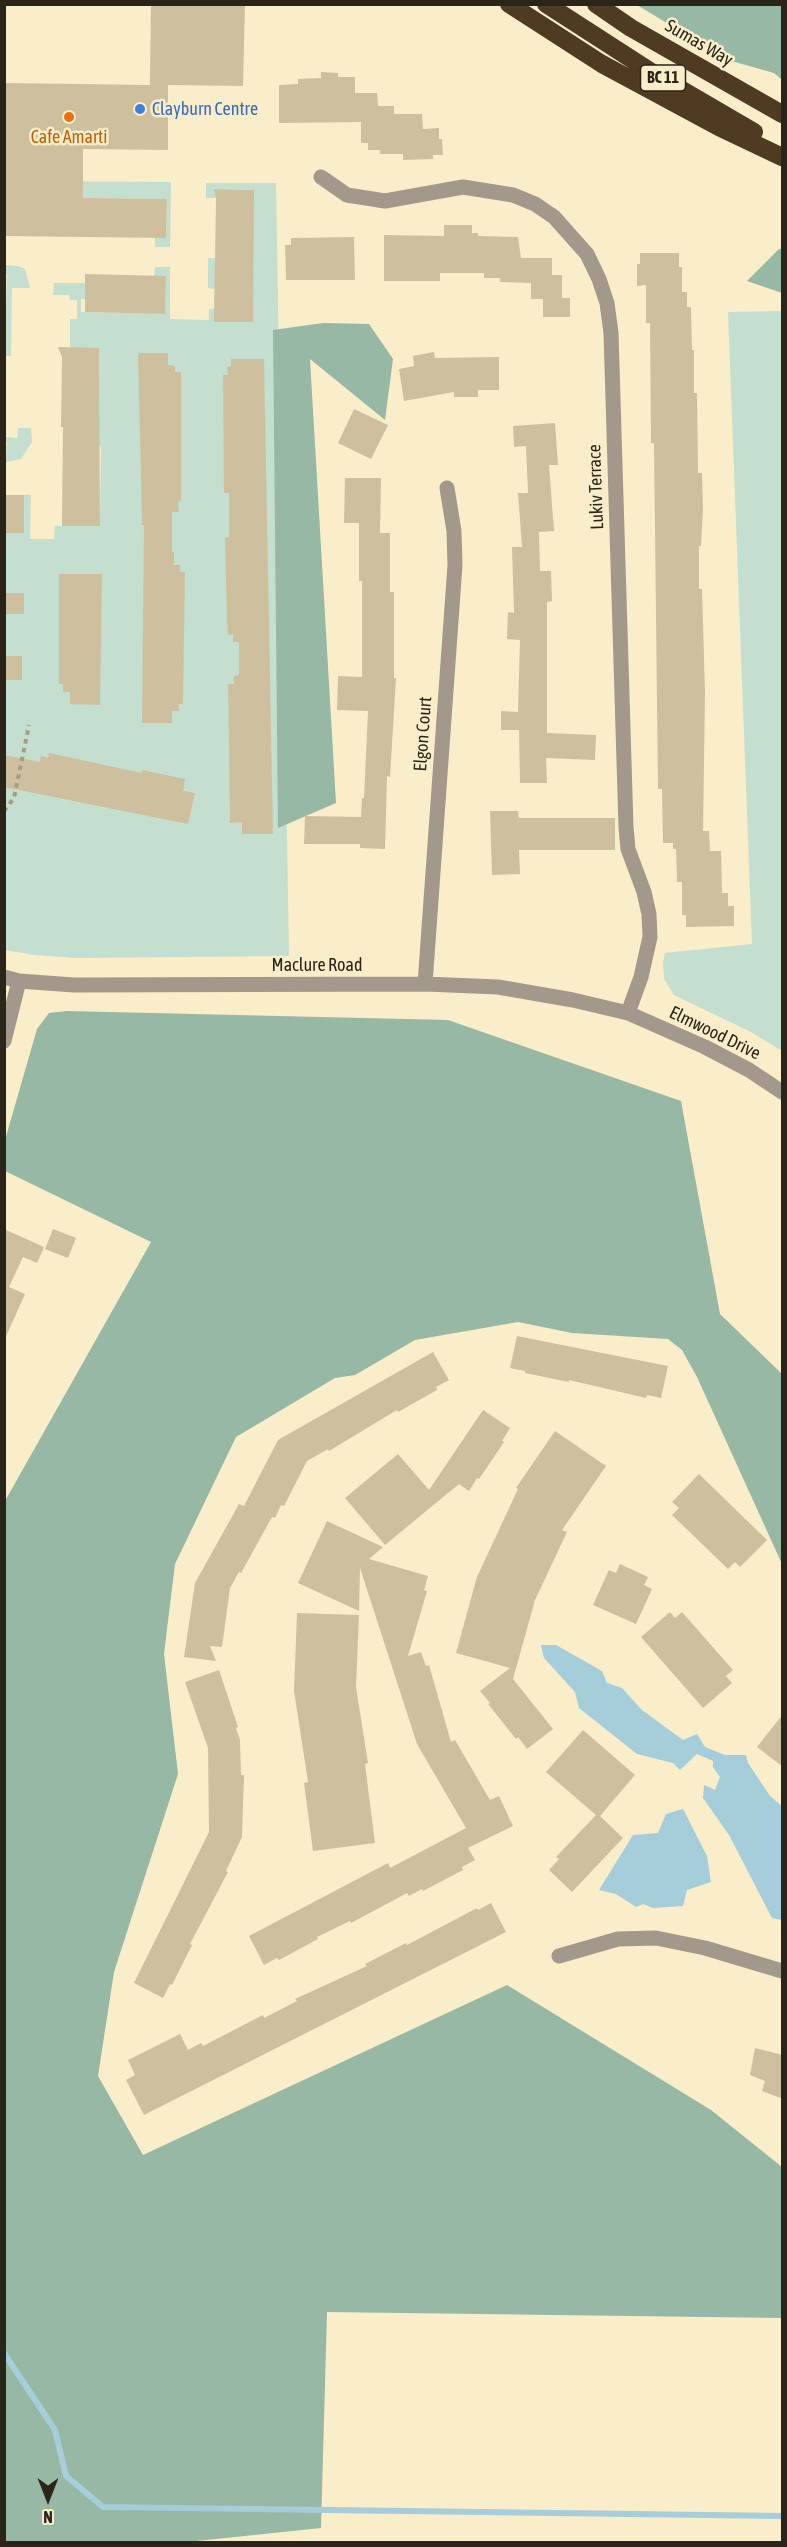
<!DOCTYPE html>
<html>
<head>
<meta charset="utf-8">
<style>
	body { margin:0 }
	#map { position:relative; width:787px; height:2547px; overflow:hidden; background:#faedca; font-family:"Asap Condensed",sans-serif }
	canvas { display:block }
	.frame { position:absolute; inset:0; border:6px solid #2a2518; pointer-events:none }
	.north { position:absolute; left:18px; top:2469px; width:60px; height:60px; -webkit-text-stroke:4px #faedca; paint-order:stroke; rotate:180deg; font-size:16px; font-weight:700; line-height:24px; text-align:center; color:#2a2518 }
	.north::after { content:''; display:block; margin:auto; width:21px; height:27px; background:#2a2518; clip-path:polygon(50% 0,100% 100%,50% 72%,0 100%) }
</style>
</head>
<body>
<div id="map">
<canvas width="787" height="2547"></canvas>
<div class="frame"></div>
<div class="north">N</div>
</div>
<script>
const c = document.querySelector('canvas').getContext('2d');
c.lineJoin = 'round';
function fillPath(path, color) {
  c.fillStyle = color;
  c.fill(path, 'evenodd');
}
function poly(rows) {
  const path = new Path2D();
  for (const r of rows) {
    path.moveTo(r[0], r[1]);
    for (let i = 2; i < r.length; i += 2) path.lineTo(r[i], r[i + 1]);
  }
  return path;
}
function trace(path, color, width, dash) {
  c.strokeStyle = color;
  c.lineWidth = width;
  c.lineCap = dash ? 'butt' : 'round';
  c.setLineDash(dash || []);
  c.stroke(path);
}
function drawText(font, color, halo, rows, align = 'center') {
  c.font = font + ' "Asap Condensed",sans-serif';
  c.lineWidth = 5;
  c.setLineDash([]);
  c.textBaseline = 'middle';
  c.strokeStyle = halo;
  c.fillStyle = color;
  for (const [text, x, y, turn = 0] of rows) {
    c.save();
    c.translate(x, y);
    c.rotate((+turn || 0) * Math.PI / 180);
    c.textAlign = isNaN(turn) ? turn : align;
    if (halo) c.strokeText(text, 0, 0);
    c.fillText(text, 0, 0);
    c.restore();
  }
}
fillPath(poly([
	[5,181,171,182,170,247,155,247,155,238,166,238,167,199,86,198,86,227],
	[206,183,276,183,289,956,76,958,35,955,5,950,5,533,24,533,24,495,31,495,30,539,54,539,55,526,100,526,101,446,73,446,98,427,99,348,70,348,70,319,77,319,77,300,70,300,69,295,53,295,54,283,85,283,85,299,81,299,81,312,165,314,166,276,154,276,155,267,170,267,170,319,209,320,209,309,214,309,215,289,208,288,208,258,215,258,254,190,216,189,216,198,206,198],
	[5,265,18,266,25,269,30,288,12,288,11,356,5,356,7,274,5,274],
	[782,311,782,1051,751,1032,674,995,664,979,663,963,665,953,752,944,728,312],
	[18,428,31,428,32,442,21,459,6,462,7,442,5,441,5,437,17,438]
]), '#c4decf');
fillPath(poly([
	[637,5,782,5,782,80,774,73,728,60],
	[779,249,782,249,782,293,747,281],
	[323,323,369,324,393,359,385,420,310,359,336,803,278,828,273,330],
	[67,1011,448,1020,681,1101,720,1314,782,1374,782,1564,697,1377,682,1350,668,1339,572,1333,518,1322,415,1340,355,1375,335,1378,236,1437,175,1564,164,1654,178,1774,114,1972,98,2076,143,2155,507,1985,711,2110,782,2167,782,2318,327,2312,321,2528,187,2542,5,2542,5,1501,151,1242,5,1171,5,1140,37,1029,49,1013]
]), '#96b8a5');
fillPath(poly([
	[541,1645,556,1645,602,1671,607,1683,622,1688,642,1710,683,1740,697,1734,705,1747,725,1755,746,1755,748,1763,770,1796,782,1806,782,1920,772,1918,729,1835,703,1798,704,1785,715,1790,720,1777,713,1767,713,1761,697,1754,680,1770,673,1763,637,1754,579,1708,575,1692,544,1658],
	[683,1809,707,1856,711,1882,687,1890,683,1906,653,1908,643,1904,636,1907,616,1894,599,1890,633,1835,658,1833,666,1814]
]), '#a6cdda');
trace(poly([
	[4,2353,55,2430,66,2476,103,2507,782,2516]
]), '#a6cdda', 6);
fillPath(poly([
	[151,4,245,4,243,86,168,85,168,150,83,149,83,198,167,199,166,238,4,236,4,83,150,85],
	[321,72,338,73,338,77,355,77,355,93,377,93,378,106,394,106,394,114,422,114,423,129,439,128,439,139,442,139,443,155,433,155,433,159,403,160,403,154,380,154,380,150,368,150,368,143,361,143,361,122,279,123,279,85,298,84,298,79,321,78],
	[214,189,254,190,253,322,214,322,216,198],
	[444,225,472,225,472,233,478,233,478,236,518,237,521,258,552,258,552,275,562,275,562,298,570,298,570,317,543,317,543,299,531,299,531,283,500,282,500,278,484,278,484,273,440,273,440,281,384,281,384,235,444,236],
	[354,237,355,280,286,280,285,245,291,245,291,238],
	[640,253,679,253,679,267,682,267,682,292,687,292,687,307,691,307,692,350,694,350,694,393,697,393,698,473,702,473,703,509,701,546,699,546,699,589,702,589,705,693,703,831,709,831,710,851,721,851,722,893,728,893,728,906,734,906,734,926,686,927,686,915,682,915,682,882,677,882,676,849,673,849,673,843,663,843,662,789,658,789,654,443,651,443,650,323,646,323,646,285,637,286,637,264,640,264],
	[85,274,166,276,165,314,85,312],
	[58,347,99,348,100,526,62,526,63,427,61,427,62,357],
	[434,352,435,358,499,357,499,390,478,390,478,397,454,397,454,392,404,401,399,369,414,366,413,356],
	[138,353,168,353,168,365,175,366,175,372,181,372,181,501,178,502,179,512,172,512,172,552,174,552,174,565,180,565,180,572,185,572,183,704,179,704,179,711,172,711,172,723,142,723,144,525,142,525],
	[231,359,264,359,273,834,242,834,242,822,230,823,228,684,234,684,234,676,239,675,239,642,233,642,233,634,228,635,227,619,225,538,229,537,229,493,224,493,223,375,228,375,227,367,231,366],
	[354,409,388,425,371,459,338,443],
	[555,423,558,465,549,465,554,531,539,532,540,571,551,571,552,601,547,602,547,733,596,735,595,760,546,758,547,783,520,783,519,730,501,730,501,711,518,712,520,640,507,639,508,612,514,613,512,547,522,547,518,493,528,493,526,446,514,447,513,426],
	[345,478,381,478,380,533,390,533,390,592,394,592,394,678,396,678,390,777,387,776,385,849,360,848,360,844,304,844,305,816,361,817,362,798,364,798,368,711,337,710,338,676,362,677,362,581,359,581,359,523,344,523],
	[4,495,24,495,24,533,4,533],
	[59,574,102,574,100,705,70,704,70,692,63,692,63,684,59,684],
	[4,593,24,593,24,614,4,614],
	[4,656,22,656,22,680,4,680],
	[49,753,142,773,142,770,185,779,183,791,195,793,188,824,4,787,4,755,40,762,41,756,48,758],
	[490,811,518,811,519,818,615,818,615,850,519,850,520,874,492,875],
	[4,1229,44,1247,37,1263,23,1257,9,1287,25,1294,4,1341],
	[53,1229,76,1238,68,1258,45,1249],
	[517,1336,668,1366,661,1398,647,1395,646,1398,569,1380,569,1382,525,1373,525,1371,510,1368],
	[433,1352,449,1380,436,1387,437,1390,398,1412,397,1410,329,1451,328,1449,307,1461,284,1506,281,1505,275,1518,272,1517,241,1573,239,1572,230,1588,222,1647,210,1646,216,1661,184,1657,195,1583,239,1504,244,1506,278,1440],
	[483,1410,510,1428,502,1441,504,1442,479,1479,477,1478,469,1491,459,1484,385,1545,345,1498,398,1454,429,1490],
	[555,1431,606,1466,562,1530,567,1532,535,1600,513,1679,553,1729,527,1749,518,1737,516,1739,488,1704,490,1703,480,1691,510,1668,456,1653,477,1577,518,1489,516,1488],
	[699,1474,767,1540,740,1567,735,1562,728,1569,672,1515,679,1508,672,1502],
	[327,1521,383,1547,369,1559,428,1576,424,1590,427,1591,408,1656,421,1652,426,1666,429,1665,451,1742,455,1740,490,1800,499,1796,513,1826,468,1848,475,1860,462,1867,463,1870,423,1891,422,1889,409,1896,407,1893,351,1923,350,1921,317,1937,318,1939,279,1960,277,1958,264,1965,249,1936,388,1863,390,1868,466,1828,417,1744,360,1568,359,1611,298,1583],
	[620,1564,648,1577,644,1585,652,1589,636,1624,593,1605,609,1570,616,1573],
	[670,1612,675,1618,682,1612,733,1670,726,1676,732,1683,703,1708,641,1637],
	[297,1613,359,1615,356,1687,368,1763,365,1764,375,1843,313,1851,304,1783,308,1782,294,1691],
	[219,1670,238,1727,236,1728,240,1740,241,1775,244,1775,242,1837,226,1871,228,1872,190,1944,192,1945,172,1985,170,1984,163,1998,134,1983,209,1832,208,1748,185,1682],
	[783,1714,783,1767,757,1747],
	[583,1730,635,1775,600,1816,623,1838,572,1892,549,1870,559,1859,556,1857,596,1815,546,1772],
	[491,1903,506,1932,144,2115,126,2080,135,2075,128,2060,180,2034,188,2050,201,2043,203,2046,263,2015,264,2018,297,2001,295,1999,367,1966,365,1964,406,1943,407,1945,477,1908,478,1910],
	[755,2048,783,2055,783,2099,762,2091,765,2081,750,2075]
]), '#cec09f');
trace(poly([
	[4,811,14,798,29,725]
]), '#a79d83', 4, [4.5, 4.5]);
trace(poly([
	[321,177,347,195,385,201,463,187,513,195,535,204,554,217,587,254,599,279,607,303,611,333,626,827,628,849,644,892,649,914,650,937,641,977,628,1013],
	[4,977,19,981,74,985,425,984,498,987,573,1000,628,1013,705,1047,749,1070,782,1092],
	[425,984,455,565,454,531,447,488],
	[4,1041,19,981],
	[559,1956,618,1939,656,1938,705,1948,782,1971]
]), '#a3988c', 15);
trace(poly([
	[509,4,602,64,719,127,782,157],
	[546,4,653,73,754,132],
	[596,4,631,28,782,114]
]), '#4e3b22', 18);
for (const [x, y, r, color] of [
	[140,109,6,"#3f7fe0"],
	[69,117,6,"#e8710a"]
]) {
  const dot = new Path2D();
  dot.arc(x, y, r, 0, 2 * Math.PI);
  c.fillStyle = color;
  c.fill(dot);
  trace(dot, '#faedca', 2);
}
for (const [x, y, w] of [
	[663,78,45]
]) {
  const box = new Path2D();
  box.roundRect(x - w / 2, y - 13, w, 26, 4.5);
  c.fillStyle = '#faedca';
  c.fill(box);
  trace(box, '#2a2518', 1.5);
}
drawText('bold 16px', '#2a2518', null, [
	["BC 11",663,78]
]);
drawText('18px', '#2a2518', '#faedca', [
	["Sumas Way",699,43,30],
	["Lukiv Terrace",596,487,-92],
	["Elgon Court",423,734,-86],
	["Maclure Road",317,965],
	["Elmwood Drive",715,1033,26]
]);
drawText('18px', '#366cbe', '#faedca', [
	["Clayburn Centre",152,109]
], 'left');
drawText('18px', '#c56008', '#faedca', [
	["Cafe Amarti",69,137]
]);
</script>
</body>
</html>
